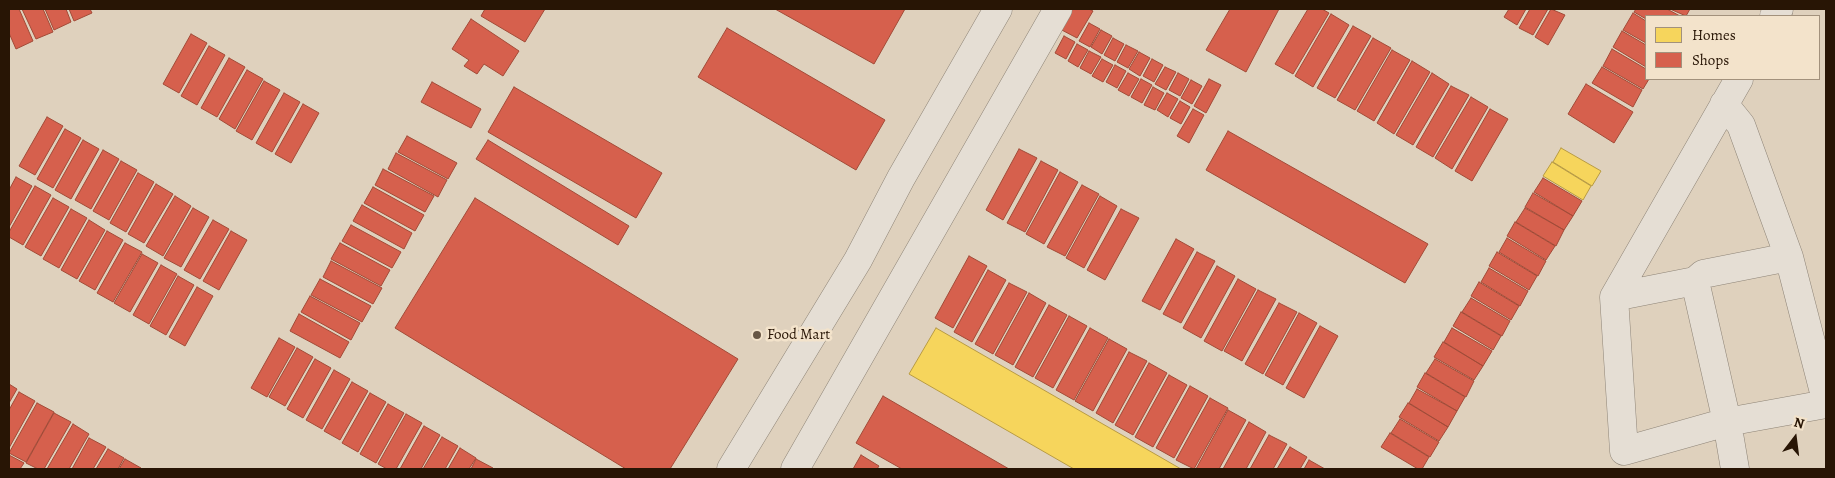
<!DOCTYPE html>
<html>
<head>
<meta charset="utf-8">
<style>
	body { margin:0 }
	#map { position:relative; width:1835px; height:478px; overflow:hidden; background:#dfd1bd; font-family:Alegreya,serif }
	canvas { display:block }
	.frame { position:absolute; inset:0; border:10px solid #281505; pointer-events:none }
	.legend { position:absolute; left:1645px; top:15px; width:175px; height:65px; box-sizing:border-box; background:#f3e3cb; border:1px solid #a2917c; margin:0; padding:6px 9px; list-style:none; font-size:15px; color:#281505 }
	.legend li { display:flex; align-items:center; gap:10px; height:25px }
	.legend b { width:25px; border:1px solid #a2917c }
	.north { position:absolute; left:1770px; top:413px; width:50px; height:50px; -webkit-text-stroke:4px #f3e3cb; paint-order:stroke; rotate:15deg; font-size:14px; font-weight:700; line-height:20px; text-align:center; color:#281505 }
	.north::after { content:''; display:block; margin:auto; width:18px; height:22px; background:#281505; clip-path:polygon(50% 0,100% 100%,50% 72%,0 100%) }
</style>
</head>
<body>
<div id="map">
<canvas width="1835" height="478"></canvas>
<div class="frame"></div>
<ul class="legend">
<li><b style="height:14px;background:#f6d55c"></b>Homes</li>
<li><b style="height:14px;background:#d6604d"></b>Shops</li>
</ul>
<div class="north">N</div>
</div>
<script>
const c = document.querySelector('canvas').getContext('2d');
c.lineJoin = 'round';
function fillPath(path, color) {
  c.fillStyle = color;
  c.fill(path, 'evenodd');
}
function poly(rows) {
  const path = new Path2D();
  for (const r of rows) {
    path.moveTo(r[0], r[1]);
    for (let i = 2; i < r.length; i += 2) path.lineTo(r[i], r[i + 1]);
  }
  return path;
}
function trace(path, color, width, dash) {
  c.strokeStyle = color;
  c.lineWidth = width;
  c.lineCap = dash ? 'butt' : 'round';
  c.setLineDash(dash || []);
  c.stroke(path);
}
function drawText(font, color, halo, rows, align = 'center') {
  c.font = font + ' Alegreya,serif';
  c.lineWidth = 5;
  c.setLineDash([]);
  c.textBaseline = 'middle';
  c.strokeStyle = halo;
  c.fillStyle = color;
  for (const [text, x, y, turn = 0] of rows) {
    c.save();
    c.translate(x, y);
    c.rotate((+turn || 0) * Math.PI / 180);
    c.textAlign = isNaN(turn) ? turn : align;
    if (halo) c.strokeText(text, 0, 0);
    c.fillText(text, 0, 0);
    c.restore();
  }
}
const homes = poly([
	[1561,148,1601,171,1592,186,1553,162,1561,148],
	[1552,162,1591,186,1583,200,1543,176,1552,162],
	[936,328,1181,469,1074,469,909,374,936,328]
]);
fillPath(homes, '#f6d55c');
trace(homes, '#b89b42', 1);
const shops = poly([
	[9,9,19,9,33,41,16,49,9,33,9,9],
	[22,9,43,9,53,32,36,39,22,9],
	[45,9,66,9,71,22,54,30,45,9],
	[69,9,90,9,92,13,74,21,69,9],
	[485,9,545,9,525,42,481,16,485,9],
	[775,9,905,9,874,64,775,9],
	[1069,9,1089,9,1093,11,1077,38,1058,28,1069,9],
	[1230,9,1279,9,1246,72,1206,50,1230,9],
	[1308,9,1322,9,1329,13,1293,74,1275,64,1308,9],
	[1509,9,1526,9,1517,25,1504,17,1509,9],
	[1530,9,1548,9,1533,35,1519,28,1530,9],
	[1551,9,1565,15,1548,45,1535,37,1551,9],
	[1636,9,1667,9,1680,16,1646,16,1646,19,1634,12,1636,9],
	[1670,9,1690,9,1686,16,1670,9],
	[1633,13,1646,21,1646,43,1623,30,1633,13],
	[1331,14,1349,25,1313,87,1295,76,1331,14],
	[471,19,519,51,503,76,484,64,477,74,464,66,469,60,452,49,471,19],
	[1089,23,1100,29,1090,47,1079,41,1089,23],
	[1353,26,1371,36,1335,98,1317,88,1353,26],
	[727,28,885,120,856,170,698,77,727,28],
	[1101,30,1112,36,1102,54,1091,47,1101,30],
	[1622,31,1646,45,1646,67,1613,47,1622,31],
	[191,34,207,43,179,93,163,84,191,34],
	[1064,36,1075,42,1066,59,1055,53,1064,36],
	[1113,38,1124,44,1115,61,1104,55,1113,38],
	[1373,38,1391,48,1355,110,1337,100,1373,38],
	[1077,44,1088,50,1078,67,1068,61,1077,44],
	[1126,45,1138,51,1128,68,1117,62,1126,45],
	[209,46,225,55,197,105,181,96,209,46],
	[1612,49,1646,69,1646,79,1649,79,1643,89,1603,66,1612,49],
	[1392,50,1410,60,1374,121,1357,111,1392,50],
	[1089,51,1101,57,1091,74,1080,68,1089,51],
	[1139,52,1150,58,1140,76,1129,69,1139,52],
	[229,58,245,67,217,117,201,108,229,58],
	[1102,59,1113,65,1103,82,1092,76,1102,59],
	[1152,59,1163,65,1154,82,1143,76,1152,59],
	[1412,61,1430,72,1394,134,1377,123,1412,61],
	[1115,65,1126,71,1117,88,1106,82,1115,65],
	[1165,67,1176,72,1166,90,1155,84,1165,67],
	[1602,67,1642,90,1633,107,1592,83,1602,67],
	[247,70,263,79,235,129,219,119,247,70],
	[1128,73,1139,79,1129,96,1118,90,1128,73],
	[1178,73,1189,79,1180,96,1169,90,1178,73],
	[1432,73,1449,84,1413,145,1396,135,1432,73],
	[1141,79,1152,85,1142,103,1131,97,1141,79],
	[1209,79,1221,85,1206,113,1194,106,1209,79],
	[1191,80,1202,86,1192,104,1181,98,1191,80],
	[264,81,280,90,252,140,236,131,264,81],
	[432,82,481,109,471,128,421,102,432,82],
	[1586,84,1633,112,1614,143,1568,114,1586,84],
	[1451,86,1469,95,1433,157,1416,147,1451,86],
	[514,87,662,173,636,218,488,132,514,87],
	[1153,87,1164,93,1155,110,1144,105,1153,87],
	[284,93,300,102,272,152,256,143,284,93],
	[1167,93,1178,99,1168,117,1157,110,1167,93],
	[1471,97,1488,107,1452,169,1435,158,1471,97],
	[1180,101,1190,107,1181,124,1170,118,1180,101],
	[303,104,319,113,291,163,275,154,303,104],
	[1193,109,1204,115,1189,143,1177,136,1193,109],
	[1490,109,1508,119,1472,181,1455,171,1490,109],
	[47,117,63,126,35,175,19,166,47,117],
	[65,129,81,138,53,188,37,179,65,129],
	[1228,131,1428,244,1405,283,1206,170,1228,131],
	[407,136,457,163,448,179,398,152,407,136],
	[83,140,99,149,71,199,55,190,83,140],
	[488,140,629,226,618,245,476,159,488,140],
	[1019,149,1037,158,1003,220,986,210,1019,149],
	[103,150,119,159,91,209,75,200,103,150],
	[396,153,447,180,438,197,388,169,396,153],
	[121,161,137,170,109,220,93,211,121,161],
	[1041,161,1058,170,1025,232,1007,223,1041,161],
	[383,169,434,196,425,212,375,185,383,169],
	[1060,172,1078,182,1044,244,1026,234,1060,172],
	[138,173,154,182,126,232,110,223,138,173],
	[16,177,32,186,9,227,9,190,16,177],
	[1543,178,1582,201,1573,216,1534,192,1543,178],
	[156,184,173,194,144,243,128,234,156,184],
	[1082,185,1099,194,1065,256,1047,247,1082,185],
	[35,186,51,195,23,245,9,237,9,232,35,186],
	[373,187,424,215,415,231,364,203,373,187],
	[1533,193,1573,216,1564,230,1525,207,1533,193],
	[175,196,191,206,163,256,146,246,175,196],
	[1100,196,1117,206,1084,268,1066,258,1100,196],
	[53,198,69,207,41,256,25,247,53,198],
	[475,198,738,359,670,469,626,469,395,328,475,198],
	[362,205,412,233,404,249,353,221,362,205],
	[193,208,209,217,181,267,164,258,193,208],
	[1525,208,1564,230,1556,246,1516,222,1525,208],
	[71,209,87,218,59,268,43,259,71,209],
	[1121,209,1139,218,1105,280,1087,270,1121,209],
	[89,220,105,230,77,279,61,270,89,220],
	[213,220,229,229,200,279,184,270,213,220],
	[1515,222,1555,246,1546,260,1507,236,1515,222],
	[351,225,401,252,392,268,342,241,351,225],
	[107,231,123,240,95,290,79,281,107,231],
	[231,231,247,240,219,290,203,281,231,231],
	[1507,238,1546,261,1538,276,1499,252,1507,238],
	[1176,239,1194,249,1160,310,1142,301,1176,239],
	[125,243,142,252,113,302,97,293,125,243],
	[340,243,390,270,381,286,331,259,340,243],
	[1197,252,1215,261,1181,323,1163,314,1197,252],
	[1497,252,1537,276,1529,290,1489,266,1497,252],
	[142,254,158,263,130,312,114,303,142,254],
	[969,256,987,266,953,328,935,318,969,256],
	[331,261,382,288,373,304,323,277,331,261],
	[161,265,177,274,149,324,133,315,161,265],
	[1217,266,1235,276,1201,338,1183,328,1217,266],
	[1489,268,1528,291,1520,306,1481,282,1489,268],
	[988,270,1006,280,972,342,954,332,988,270],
	[178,276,194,285,166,335,150,326,178,276],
	[320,279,371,306,362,322,311,295,320,279],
	[1238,279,1256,289,1222,351,1204,341,1238,279],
	[1479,282,1519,306,1511,320,1471,296,1479,282],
	[1009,283,1027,292,993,354,975,344,1009,283],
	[197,287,213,296,185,346,169,337,197,287],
	[1258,290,1276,299,1242,361,1224,351,1258,290],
	[1029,293,1046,303,1013,365,995,355,1029,293],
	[310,296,360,323,351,340,301,312,310,296],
	[1471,298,1510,321,1502,336,1462,312,1471,298],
	[1279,303,1297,312,1263,374,1245,364,1279,303],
	[1049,305,1067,315,1033,377,1015,367,1049,305],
	[1461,312,1501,336,1493,350,1453,326,1461,312],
	[1299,313,1317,323,1283,385,1265,375,1299,313],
	[299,314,349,342,340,358,290,331,299,314],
	[1069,316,1087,326,1053,388,1035,378,1069,316],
	[1320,326,1338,336,1304,398,1286,388,1320,326],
	[1090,328,1108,338,1074,400,1056,390,1090,328],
	[1452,328,1492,351,1483,366,1444,342,1452,328],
	[279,338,295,347,267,397,251,388,279,338],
	[1109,339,1127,349,1093,411,1075,401,1109,339],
	[1443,342,1483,366,1474,380,1434,357,1443,342],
	[297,348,313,357,285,406,269,397,297,348],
	[1129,352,1147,361,1113,423,1096,413,1129,352],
	[315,359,331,368,303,418,287,409,315,359],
	[1435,359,1474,381,1466,397,1426,373,1435,359],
	[1149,363,1167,373,1133,435,1115,425,1149,363],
	[334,370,350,379,322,429,306,420,334,370],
	[1425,373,1465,397,1457,411,1417,387,1425,373],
	[1169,375,1187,385,1153,447,1135,437,1169,375],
	[352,382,368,391,340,440,324,431,352,382],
	[9,384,17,389,9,403,9,384],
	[1190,386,1208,396,1174,458,1156,448,1190,386],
	[1417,389,1457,411,1448,427,1409,403,1417,389],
	[19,392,35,401,9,448,9,410,19,392],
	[370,393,386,402,358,452,342,443,370,393],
	[883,396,1009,469,902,469,856,443,883,396],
	[1210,398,1228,408,1194,469,1176,460,1210,398],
	[37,403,54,412,26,462,9,453,37,403],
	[1408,403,1448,427,1439,441,1399,417,1408,403],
	[388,404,404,413,376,463,360,454,388,404],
	[1228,410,1246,420,1219,469,1196,469,1228,410],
	[54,413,71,422,44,469,38,469,26,463,54,413],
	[406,414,422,423,396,469,387,469,378,464,406,414],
	[1400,419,1439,442,1430,457,1391,433,1400,419],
	[1249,422,1266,432,1246,469,1223,469,1249,422],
	[73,424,89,434,69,469,47,469,73,424],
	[424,426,440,435,421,469,400,469,424,426],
	[1390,433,1429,457,1422,469,1418,469,1381,447,1390,433],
	[1269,435,1287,444,1273,469,1250,469,1269,435],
	[442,437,458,446,445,469,423,469,442,437],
	[89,438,106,447,93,469,72,469,89,438],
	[1290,447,1307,457,1300,469,1277,469,1290,447],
	[460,448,476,458,469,469,448,469,460,448],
	[108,449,124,458,118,469,96,469,108,449],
	[9,455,24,463,20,469,9,469,9,455],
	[861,455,879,466,877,469,853,469,861,455],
	[125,459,141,468,141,469,119,469,125,459],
	[476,459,493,468,492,469,471,469,476,459],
	[1309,460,1325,469,1304,469,1309,460]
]);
fillPath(shops, '#d6604d');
trace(shops, '#a24a37', 1);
const minor = poly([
	[1774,16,1779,9],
	[1724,104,1741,125,1789,257],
	[1695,281,1703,274,1789,257,1826,400],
	[1614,297,1624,451,1727,422,1826,404],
	[731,469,858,260,901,178,998,9],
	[795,469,1058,9],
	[1735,469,1727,422,1695,281,1614,297,1739,79]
]);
trace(minor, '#8e8477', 29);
trace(minor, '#e5ded4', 28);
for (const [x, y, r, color] of [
	[757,335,5,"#685745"]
]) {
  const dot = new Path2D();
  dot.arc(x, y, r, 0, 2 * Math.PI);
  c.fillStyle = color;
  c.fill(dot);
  trace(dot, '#f3e3cb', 2);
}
drawText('15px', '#281505', '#f3e3cb', [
	["Food Mart",767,335]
], 'left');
</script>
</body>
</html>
